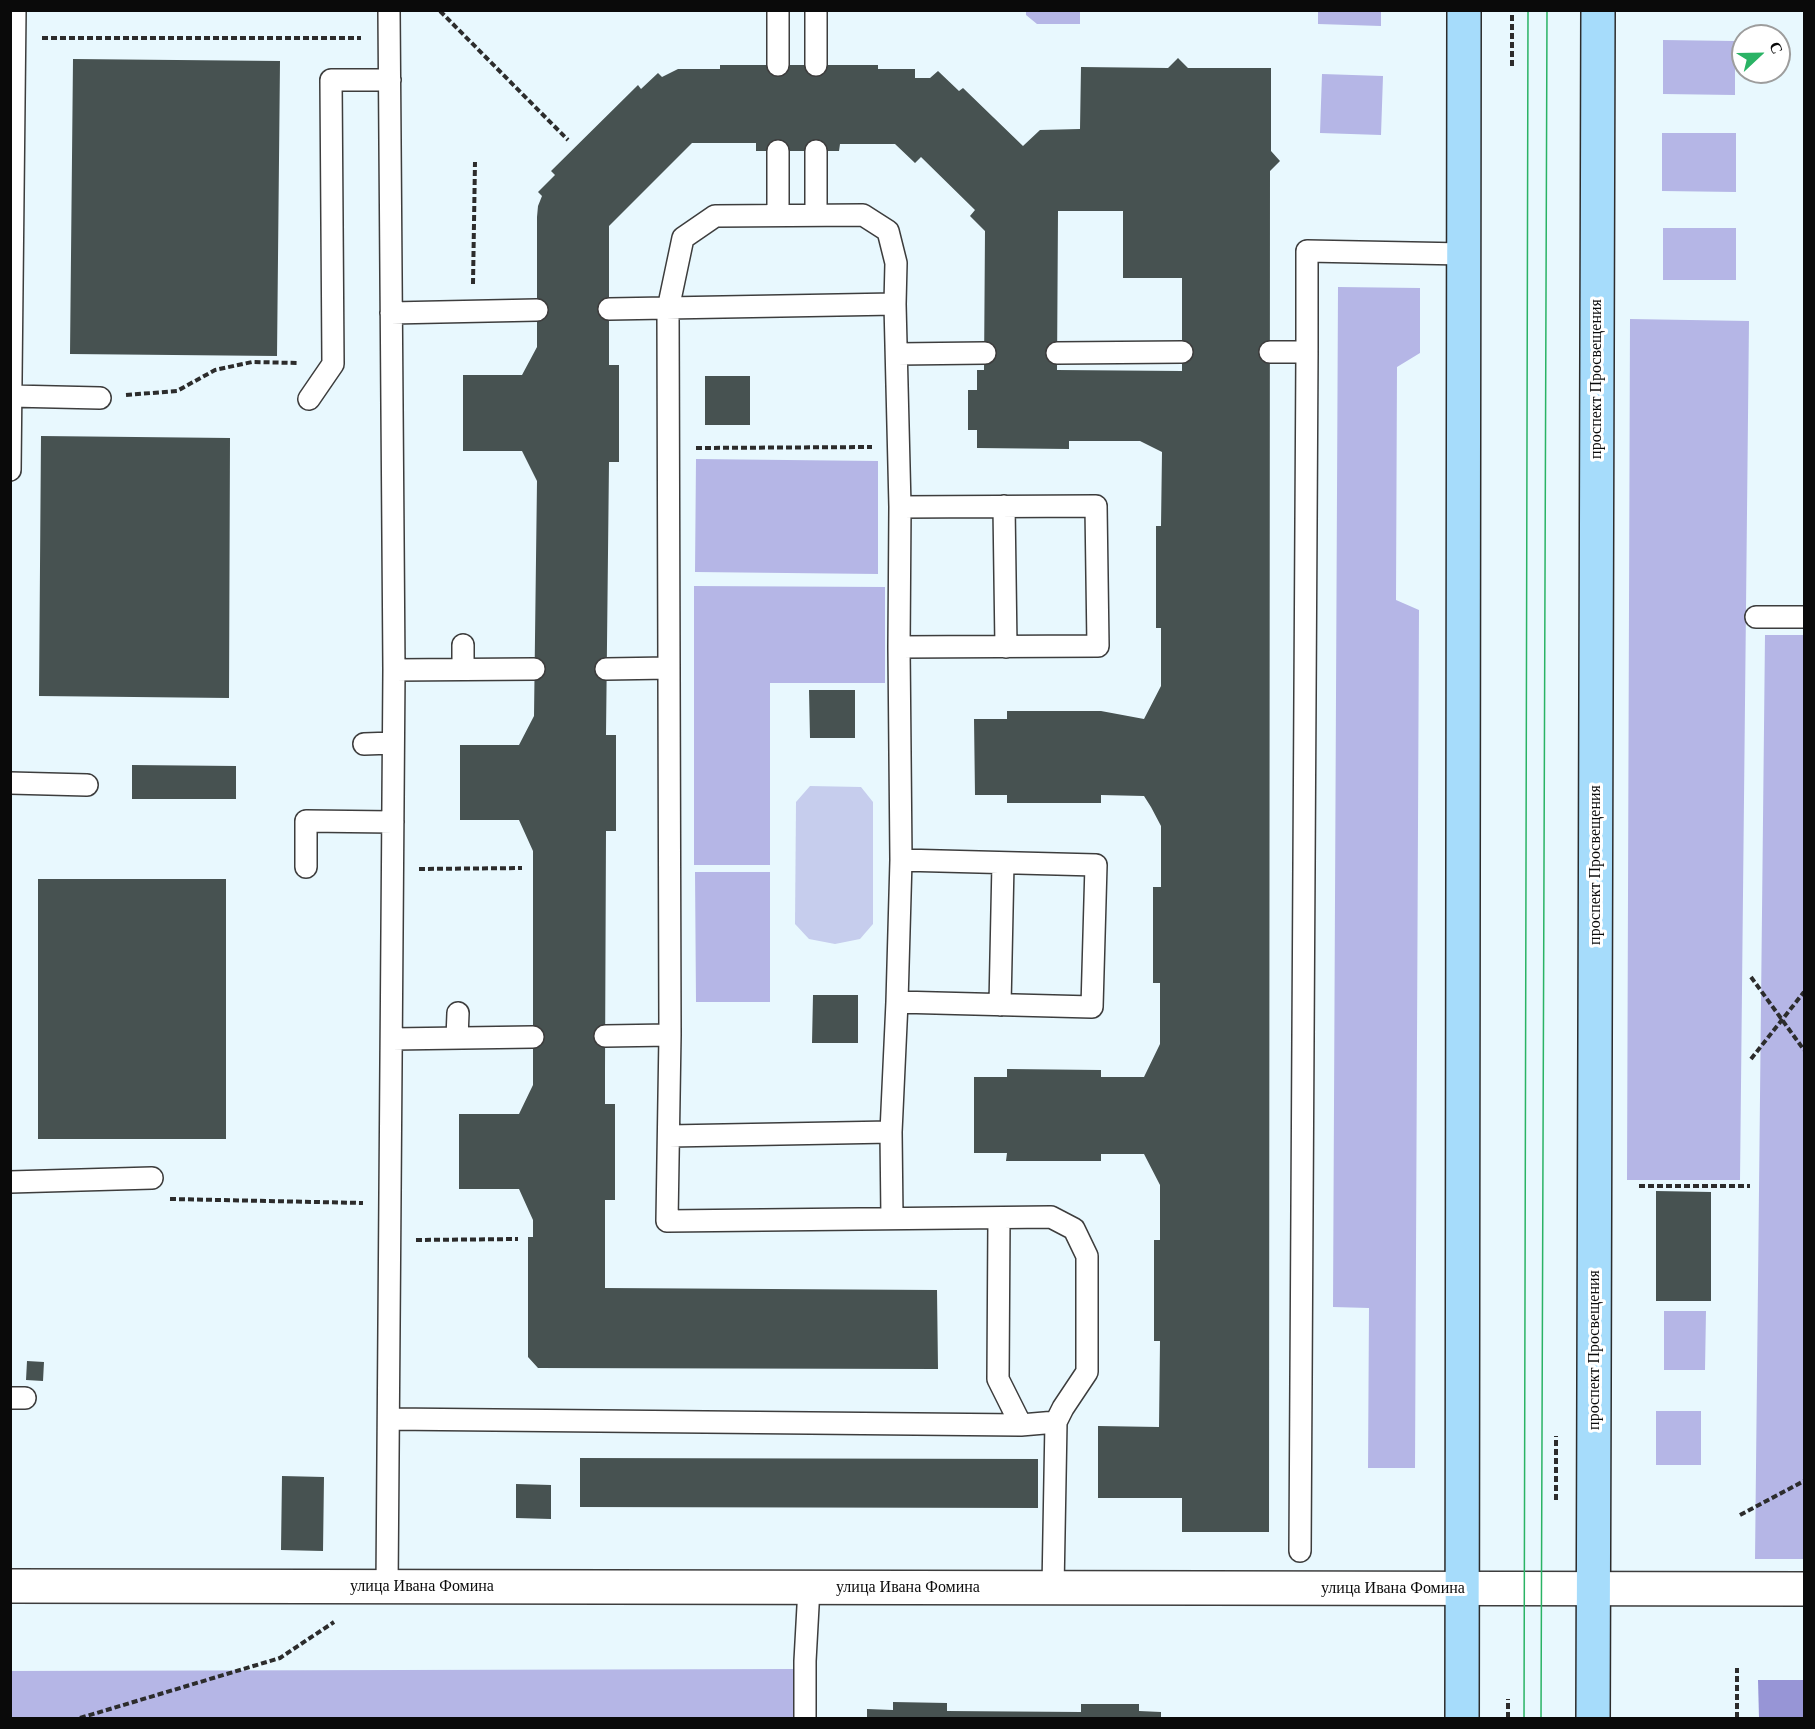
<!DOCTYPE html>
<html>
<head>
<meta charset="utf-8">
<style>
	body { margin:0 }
	#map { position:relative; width:1815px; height:1729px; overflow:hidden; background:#e8f8fe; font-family:"Times New Roman",serif }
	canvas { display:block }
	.frame { position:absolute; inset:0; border:12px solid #0a0a0a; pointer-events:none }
	.north { position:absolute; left:1731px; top:24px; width:60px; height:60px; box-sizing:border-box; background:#fff; border:2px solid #9d9d9d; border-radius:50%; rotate:68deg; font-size:16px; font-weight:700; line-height:24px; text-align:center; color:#0a0a0a }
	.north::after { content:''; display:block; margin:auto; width:21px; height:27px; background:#2ab365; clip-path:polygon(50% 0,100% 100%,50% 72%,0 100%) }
</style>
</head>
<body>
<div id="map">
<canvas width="1815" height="1729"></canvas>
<div class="frame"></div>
<div class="north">С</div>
</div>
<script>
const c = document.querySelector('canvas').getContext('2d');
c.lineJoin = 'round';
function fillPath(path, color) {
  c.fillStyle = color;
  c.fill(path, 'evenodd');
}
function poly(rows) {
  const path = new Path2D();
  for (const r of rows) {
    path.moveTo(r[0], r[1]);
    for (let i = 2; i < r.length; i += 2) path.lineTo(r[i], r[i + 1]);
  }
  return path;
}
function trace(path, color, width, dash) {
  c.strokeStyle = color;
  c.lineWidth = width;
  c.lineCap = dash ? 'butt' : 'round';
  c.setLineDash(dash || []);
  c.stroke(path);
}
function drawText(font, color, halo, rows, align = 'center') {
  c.font = font + ' "Times New Roman",serif';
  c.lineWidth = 6;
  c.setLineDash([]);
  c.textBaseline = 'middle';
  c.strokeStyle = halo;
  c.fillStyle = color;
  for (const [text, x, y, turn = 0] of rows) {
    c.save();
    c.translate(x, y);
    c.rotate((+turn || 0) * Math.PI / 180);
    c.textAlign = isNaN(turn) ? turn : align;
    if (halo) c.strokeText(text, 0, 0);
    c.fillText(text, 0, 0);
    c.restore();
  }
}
fillPath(poly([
	[1026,11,1080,11,1080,24,1037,24,1026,15],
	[1318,11,1381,11,1381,26,1318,24],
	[1663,40,1735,41,1735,95,1663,94],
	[1322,74,1383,76,1381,135,1320,133],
	[1662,133,1736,133,1736,192,1662,191],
	[1663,228,1736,228,1736,280,1663,280],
	[1338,287,1420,288,1420,353,1397,367,1396,600,1419,610,1415,1468,1368,1468,1369,1308,1333,1307],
	[1630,319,1749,321,1740,1180,1627,1180],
	[696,459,878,461,878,574,695,572],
	[694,586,885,587,885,683,770,683,770,865,694,865],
	[1765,635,1804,635,1804,1559,1755,1559],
	[695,872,770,872,770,1002,696,1002],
	[1664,1311,1706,1311,1705,1370,1664,1370],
	[1656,1411,1701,1411,1701,1465,1656,1465],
	[796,1669,795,1718,11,1718,10,1671]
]), '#b5b6e6');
fillPath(poly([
	[1758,1680,1804,1680,1804,1718,1759,1718]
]), '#9795d6');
fillPath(poly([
	[810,786,861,787,873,802,873,924,860,939,835,944,809,939,795,924,796,802]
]), '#c6cded');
fillPath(poly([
	[1178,58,1188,68,1271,68,1271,151,1280,161,1270,171,1269,1532,1182,1532,1182,1498,1098,1498,1098,1426,1159,1427,1160,1341,1154,1341,1154,1240,1160,1240,1160,1185,1144,1154,1101,1154,1101,1161,1006,1161,1007,1153,974,1153,974,1077,1007,1077,1007,1069,1101,1070,1101,1077,1144,1077,1160,1044,1160,983,1153,983,1153,887,1161,887,1161,826,1151,807,1144,796,1101,795,1101,803,1007,803,1007,795,975,795,974,719,1007,719,1007,711,1101,711,1144,719,1161,686,1161,628,1156,628,1156,526,1161,526,1162,452,1140,441,1069,441,1069,449,977,448,977,430,968,430,968,390,977,390,977,370,984,370,985,231,970,216,975,210,921,157,915,163,895,144,840,144,839,151,756,151,756,143,692,143,609,226,609,365,619,365,619,462,609,462,606,735,616,735,616,831,606,831,605,1068,605,1104,615,1104,615,1200,605,1200,605,1288,937,1290,938,1369,538,1368,528,1357,528,1237,533,1237,533,1220,519,1189,459,1189,459,1114,519,1114,533,1085,533,851,519,820,460,820,460,745,519,745,534,716,537,481,522,451,463,451,463,375,522,375,537,347,537,217,538,206,542,196,538,192,555,175,551,171,638,85,641,89,658,73,662,77,678,69,720,69,720,65,878,65,878,69,915,69,915,78,930,78,938,71,959,91,963,88,1023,146,1040,130,1080,129,1081,67,1168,68],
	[1058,211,1123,211,1123,278,1182,278,1182,371,1057,370],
	[73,59,280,61,277,356,70,354],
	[705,376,750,376,750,425,705,425],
	[41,436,230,438,229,698,39,696],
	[809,690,855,690,855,738,810,738],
	[132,765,236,766,236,799,132,799],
	[38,879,226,879,226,1139,38,1139],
	[813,995,858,995,858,1043,812,1043],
	[1656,1191,1711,1192,1711,1301,1656,1301],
	[27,1361,44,1362,43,1381,26,1380],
	[580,1458,1038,1459,1038,1508,580,1507],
	[282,1476,324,1477,323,1551,281,1550],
	[516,1484,551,1485,551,1519,516,1518],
	[893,1702,947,1703,947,1711,1081,1712,1081,1704,1139,1704,1139,1711,1161,1712,1161,1718,867,1718,867,1709,893,1710]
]), '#475251');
const lane = poly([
	[778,10,778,65],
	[816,10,816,65],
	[778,151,778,215],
	[816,215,816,151],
	[609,309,895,304],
	[391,313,537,310],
	[1270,352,1307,352],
	[1057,353,1182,352],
	[897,354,985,353],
	[11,396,100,398],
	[309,399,333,364,331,80,390,80],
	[10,470,15,10],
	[1004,506,1006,647],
	[1756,617,1804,617],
	[899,647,1098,646,1096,506,900,507],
	[463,669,463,645],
	[606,669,669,668],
	[394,670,534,669],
	[364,744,393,743],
	[10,783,87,785],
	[306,867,306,821,393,822],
	[897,1002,1092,1007,1096,865,901,860],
	[1000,1005,1003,863],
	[605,1036,670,1035],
	[457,1038,458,1013],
	[392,1039,533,1037],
	[669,1136,891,1132],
	[10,1182,152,1178],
	[892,1218,891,1132,897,1002,901,860,899,647,900,507,895,304,896,263,888,231,863,215,715,216,683,238,668,309,670,1035,667,1221,1051,1217,1074,1229,1087,1256,1087,1372,1063,1408,1056,1422,1053,1588],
	[999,1218,998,1379,1021,1425],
	[10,1398,25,1398],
	[389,1419,1021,1425,1056,1422],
	[1300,1551,1307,352,1307,251,1464,254],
	[387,1587,394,670,389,10],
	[805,1718,805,1661,809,1588]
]);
const street = poly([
	[10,1586,1804,1589]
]);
const secondary = poly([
	[1462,1718,1464,10],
	[1593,1718,1598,10]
]);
trace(lane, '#3d3d3d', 24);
trace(street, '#3d3d3d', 36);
trace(secondary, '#2c2c2c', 36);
trace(poly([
	[440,11,568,140],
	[42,38,361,38],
	[1512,66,1512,13],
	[473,284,475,162],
	[126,395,177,391,215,370,252,362,299,363],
	[696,448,872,447],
	[419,869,522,868],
	[1751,977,1804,1050],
	[1751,1059,1804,992],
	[1639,1186,1750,1186],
	[170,1199,363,1203],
	[416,1240,518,1239],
	[1556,1500,1556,1436],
	[1740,1515,1804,1481],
	[80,1718,280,1658,334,1622],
	[1508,1718,1508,1699],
	[1737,1718,1737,1668]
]), '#2c2c2c', 4, [6, 3]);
trace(lane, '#fff', 21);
trace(street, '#fff', 33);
trace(secondary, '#a6dcfb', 33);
trace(poly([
	[1524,1718,1528,10],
	[1541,1718,1547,10]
]), '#2ab365', 1.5);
drawText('16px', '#0a0a0a', '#fff', [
	["проспект Просвещения",1597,379,-90],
	["проспект Просвещения",1596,865,-90],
	["проспект Просвещения",1595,1350,-90],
	["улица Ивана Фомина",422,1587],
	["улица Ивана Фомина",908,1588],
	["улица Ивана Фомина",1393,1589]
]);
</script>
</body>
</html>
